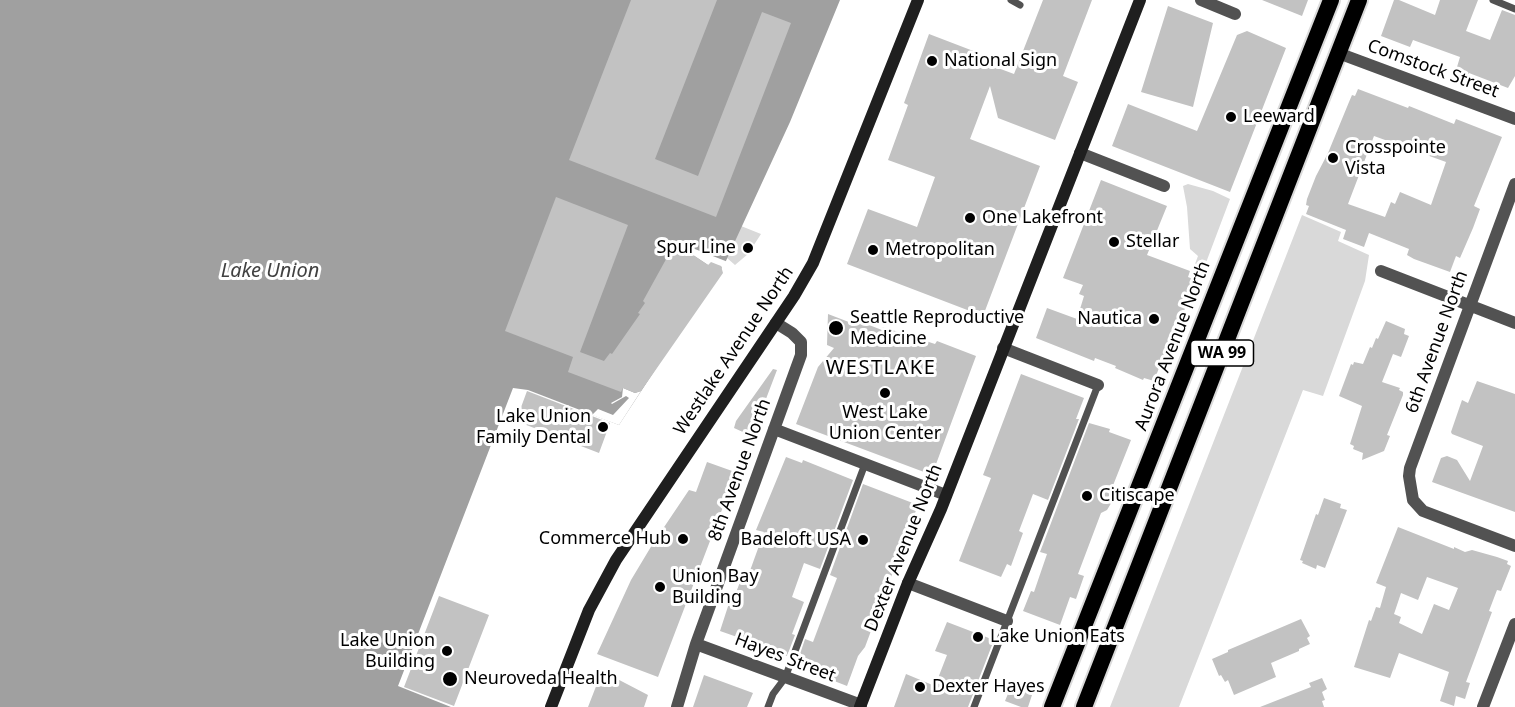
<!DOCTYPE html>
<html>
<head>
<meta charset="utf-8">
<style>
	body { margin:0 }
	canvas { display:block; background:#fff }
</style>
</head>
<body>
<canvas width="1515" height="707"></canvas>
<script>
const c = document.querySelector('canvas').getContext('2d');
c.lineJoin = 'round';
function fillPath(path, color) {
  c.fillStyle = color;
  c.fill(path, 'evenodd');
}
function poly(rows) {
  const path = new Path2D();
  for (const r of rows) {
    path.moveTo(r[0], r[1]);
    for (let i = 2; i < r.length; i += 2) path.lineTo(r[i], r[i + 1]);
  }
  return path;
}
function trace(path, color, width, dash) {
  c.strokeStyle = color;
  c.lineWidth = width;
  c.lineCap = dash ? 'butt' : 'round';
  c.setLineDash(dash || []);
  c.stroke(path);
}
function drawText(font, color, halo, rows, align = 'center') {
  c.font = font + ' "Noto Sans",sans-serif';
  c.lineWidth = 6;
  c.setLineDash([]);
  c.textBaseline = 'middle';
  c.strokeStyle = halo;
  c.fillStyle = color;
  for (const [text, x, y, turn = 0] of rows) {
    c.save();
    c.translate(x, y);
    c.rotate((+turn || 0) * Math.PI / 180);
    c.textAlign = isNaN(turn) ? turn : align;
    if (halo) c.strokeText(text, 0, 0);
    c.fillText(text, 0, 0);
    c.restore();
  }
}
fillPath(poly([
	[1188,184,1213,191,1230,199,1204,268,1195,264,1198,256,1190,249,1187,207,1183,186],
	[1302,215,1341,232,1338,241,1369,255,1365,281,1323,396,1303,390,1179,707,1110,707],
	[741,226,761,234,748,254,735,265,727,258]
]), '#d9d9d9');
fillPath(poly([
	[0,0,840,0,790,122,725,263,619,425,528,390,513,388,398,686,451,707,0,707]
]), '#a0a0a0');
fillPath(poly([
	[677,242,728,262,723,271,721,266,708,265,675,243],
	[623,388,635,393,641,391,619,425,592,415,598,409,613,415,629,398,626,396,612,404,611,403,622,397]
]), '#fff');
fillPath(poly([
	[631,0,717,0,655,159,698,176,762,12,791,23,716,217,569,160],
	[1043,0,1092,0,1063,76,1078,82,1055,140,998,118,990,86,970,139,1040,166,983,316,847,264,868,209,917,227,935,177,888,160,908,105,904,103,929,34,976,52,974,59,1014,74],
	[1262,0,1308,0,1302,16],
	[1394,0,1399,0,1435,15,1440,0,1478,0,1466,31,1490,40,1502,10,1515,15,1515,76,1508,88,1469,73,1466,81,1454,77,1460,57,1413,40,1410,47,1381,36],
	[1168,6,1213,23,1193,107,1141,92],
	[1247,31,1286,48,1230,192,1112,146,1128,104,1197,131,1237,35],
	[1358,89,1408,108,1409,106,1454,124,1456,119,1502,137,1474,206,1480,209,1473,228,1460,258,1456,256,1450,272,1414,259,1407,255,1409,249,1369,233,1364,247,1343,239,1346,230,1306,214,1309,206,1306,205,1307,199,1316,176,1328,153,1349,102,1352,95,1355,96],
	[1374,136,1446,162,1431,205,1400,192,1395,204,1391,202,1385,217,1348,204],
	[1101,180,1167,206,1147,255,1190,271,1188,277,1193,279,1185,302,1186,306,1166,356,1164,355,1154,381,1144,378,1143,380,1115,368,1116,366,1095,358,1094,361,1036,338,1047,308,1077,319,1084,296,1079,294,1083,285,1063,278],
	[556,197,628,225,580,352,604,361,610,353,612,354,640,314,638,313,645,303,643,301,675,243,708,265,711,262,721,266,723,273,641,391,635,393,623,388,621,392,568,372,573,357,505,331],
	[828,314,854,324,856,320,882,330,883,327,935,344,937,341,976,356,932,475,796,424,818,367,834,348,827,345],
	[1386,321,1405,329,1404,334,1409,336,1401,357,1393,354,1382,382,1400,388,1399,390,1403,392,1403,395,1387,435,1390,436,1384,451,1362,460,1363,453,1353,449,1354,446,1350,444,1362,406,1339,396,1351,364,1353,365,1354,362,1363,364,1370,347,1372,348,1376,338,1378,339],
	[773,369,777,370,753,433,746,430,745,433,734,428,736,421],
	[1021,374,1084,398,1076,419,1079,419,1048,500,1033,494,1019,531,1023,533,1011,566,1007,564,1001,577,959,561,991,478,983,475],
	[1477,381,1515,394,1515,512,1432,482,1441,458,1447,456,1457,460,1470,481,1483,446,1452,434,1451,432,1462,400,1468,403],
	[527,391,610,423,599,453,516,421],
	[1089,423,1110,429,1109,432,1131,440,1112,488,1113,500,1107,510,1101,513,1078,574,1084,576,1076,599,1070,597,1060,625,1023,611,1031,591,1034,592,1047,554,1040,552],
	[786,457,802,463,803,460,853,480,820,569,804,563,792,597,804,602,792,634,795,635,787,656,765,647,763,652,739,643,740,638,720,631,732,594,735,595,742,577,747,579,764,532,756,530],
	[707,462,735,472,722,506,723,507,658,677,597,654,631,580,652,545,689,490,696,492],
	[863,484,918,505,865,647,858,656,847,686,796,666,805,639,813,642,837,578,830,575],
	[1324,498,1341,504,1340,508,1347,510,1325,568,1317,565,1316,569,1302,563,1303,561,1300,560,1316,514,1318,515],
	[1398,527,1454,549,1454,547,1465,552,1472,550,1497,557,1508,561,1507,564,1511,566,1501,591,1497,590,1489,611,1492,612,1466,682,1470,683,1465,699,1456,696,1454,706,1440,701,1449,672,1399,653,1390,678,1354,667,1369,620,1371,621,1376,607,1380,608,1386,587,1376,583],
	[1427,577,1458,588,1449,610,1434,604,1422,634,1399,623,1401,617,1394,614,1401,593,1418,600],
	[439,596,489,615,454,706,404,687],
	[1301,619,1310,636,1307,638,1310,644,1299,649,1299,651,1271,663,1276,677,1234,695,1228,680,1225,682,1221,675,1219,676,1212,659,1228,652,1228,650],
	[947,622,994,640,968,707,894,707,906,674,935,686,947,655,935,651],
	[602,671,648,695,644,707,588,707],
	[704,675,753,693,747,707,693,707],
	[1322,678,1327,689,1322,692,1325,700,1322,701,1324,707,1260,707,1311,687,1309,683],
	[1012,684,1033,692,1028,707,1021,707,1005,701]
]), '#c2c2c2');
const trunk = poly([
	[1052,707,1331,0],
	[1084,707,1359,0]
]);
trace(trunk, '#dbdbdb', 20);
trace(poly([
	[1011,0,1020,5],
	[1493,0,1515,9],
	[768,707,773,694,785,678,865,464],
	[974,707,1098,385]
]), '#525252', 7);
trace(poly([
	[1201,0,1235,14],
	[1338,53,1515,119],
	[1080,153,1164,186],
	[1515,184,1410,468,1409,476,1413,500,1423,511,1515,546],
	[1381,271,1515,323],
	[1003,348,1098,385],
	[774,429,946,495],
	[908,583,1007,621],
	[696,644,861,705],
	[677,707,696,644,801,355,801,342,792,333,776,323]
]), '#525252', 12);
trace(poly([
	[1483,707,1515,624]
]), '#525252', 12);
trace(poly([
	[551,707,589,610,616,560,794,296,813,263,918,0],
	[860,707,908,583,941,509,1140,0]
]), '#1f1f1f', 12);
trace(trunk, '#000', 16);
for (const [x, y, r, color] of [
	[932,61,6,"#000"],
	[1231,117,6,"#000"],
	[1333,158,6,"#000"],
	[970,218,6,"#000"],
	[1114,242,6,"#000"],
	[748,248,6,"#000"],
	[873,250,6,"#000"],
	[1154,319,6,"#000"],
	[836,328,8,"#000"],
	[885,393,6,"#000"],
	[603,427,6,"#000"],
	[1087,496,6,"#000"],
	[683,539,6,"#000"],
	[863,540,6,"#000"],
	[660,587,6,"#000"],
	[978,637,6,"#000"],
	[447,651,6,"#000"],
	[450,679,8,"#000"],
	[920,687,6,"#000"]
]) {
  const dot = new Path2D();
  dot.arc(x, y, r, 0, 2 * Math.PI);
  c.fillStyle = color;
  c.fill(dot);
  trace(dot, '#fff', 2);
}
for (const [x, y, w] of [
	[1222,353,63]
]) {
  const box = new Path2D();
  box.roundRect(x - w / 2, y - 13, w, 26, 4.5);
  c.fillStyle = '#fff';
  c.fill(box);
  trace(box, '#000', 1.5);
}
drawText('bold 16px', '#000', null, [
	["WA 99",1222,353]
]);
drawText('18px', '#000', '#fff', [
	["National Sign",944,61],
	["Leeward",1243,117],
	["Crosspointe",1345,148],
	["Vista",1345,169],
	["One Lakefront",982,218],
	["Stellar",1126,242],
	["Spur Line",736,248,"right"],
	["Metropolitan",885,250],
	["Seattle Reproductive",850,318],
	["Medicine",850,339],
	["Nautica",1142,319,"right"],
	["West Lake",885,413,"center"],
	["Union Center",885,434,"center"],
	["Lake Union",591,417,"right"],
	["Family Dental",591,438,"right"],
	["Citiscape",1099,496],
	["Commerce Hub",671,539,"right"],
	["Badeloft USA",851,540,"right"],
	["Union Bay",672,577],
	["Building",672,598],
	["Lake Union Eats",990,637],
	["Lake Union",435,641,"right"],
	["Building",435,662,"right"],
	["Neuroveda Health",464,679],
	["Dexter Hayes",932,687]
], 'left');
drawText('18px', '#000', '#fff', [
	["Comstock Street",1433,69,20],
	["6th Avenue North",1437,342,-70],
	["Aurora Avenue North",1173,346,-69],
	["Westlake Avenue North",734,351,-56],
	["8th Avenue North",740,470,-70],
	["Dexter Avenue North",904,548,-68],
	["Hayes Street",785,658,21]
]);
drawText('italic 20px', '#414141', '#fff', [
	["Lake Union",270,271]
]);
c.letterSpacing = '1.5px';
drawText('20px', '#000', '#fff', [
	["WESTLAKE",881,368]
]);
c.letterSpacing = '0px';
</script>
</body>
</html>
